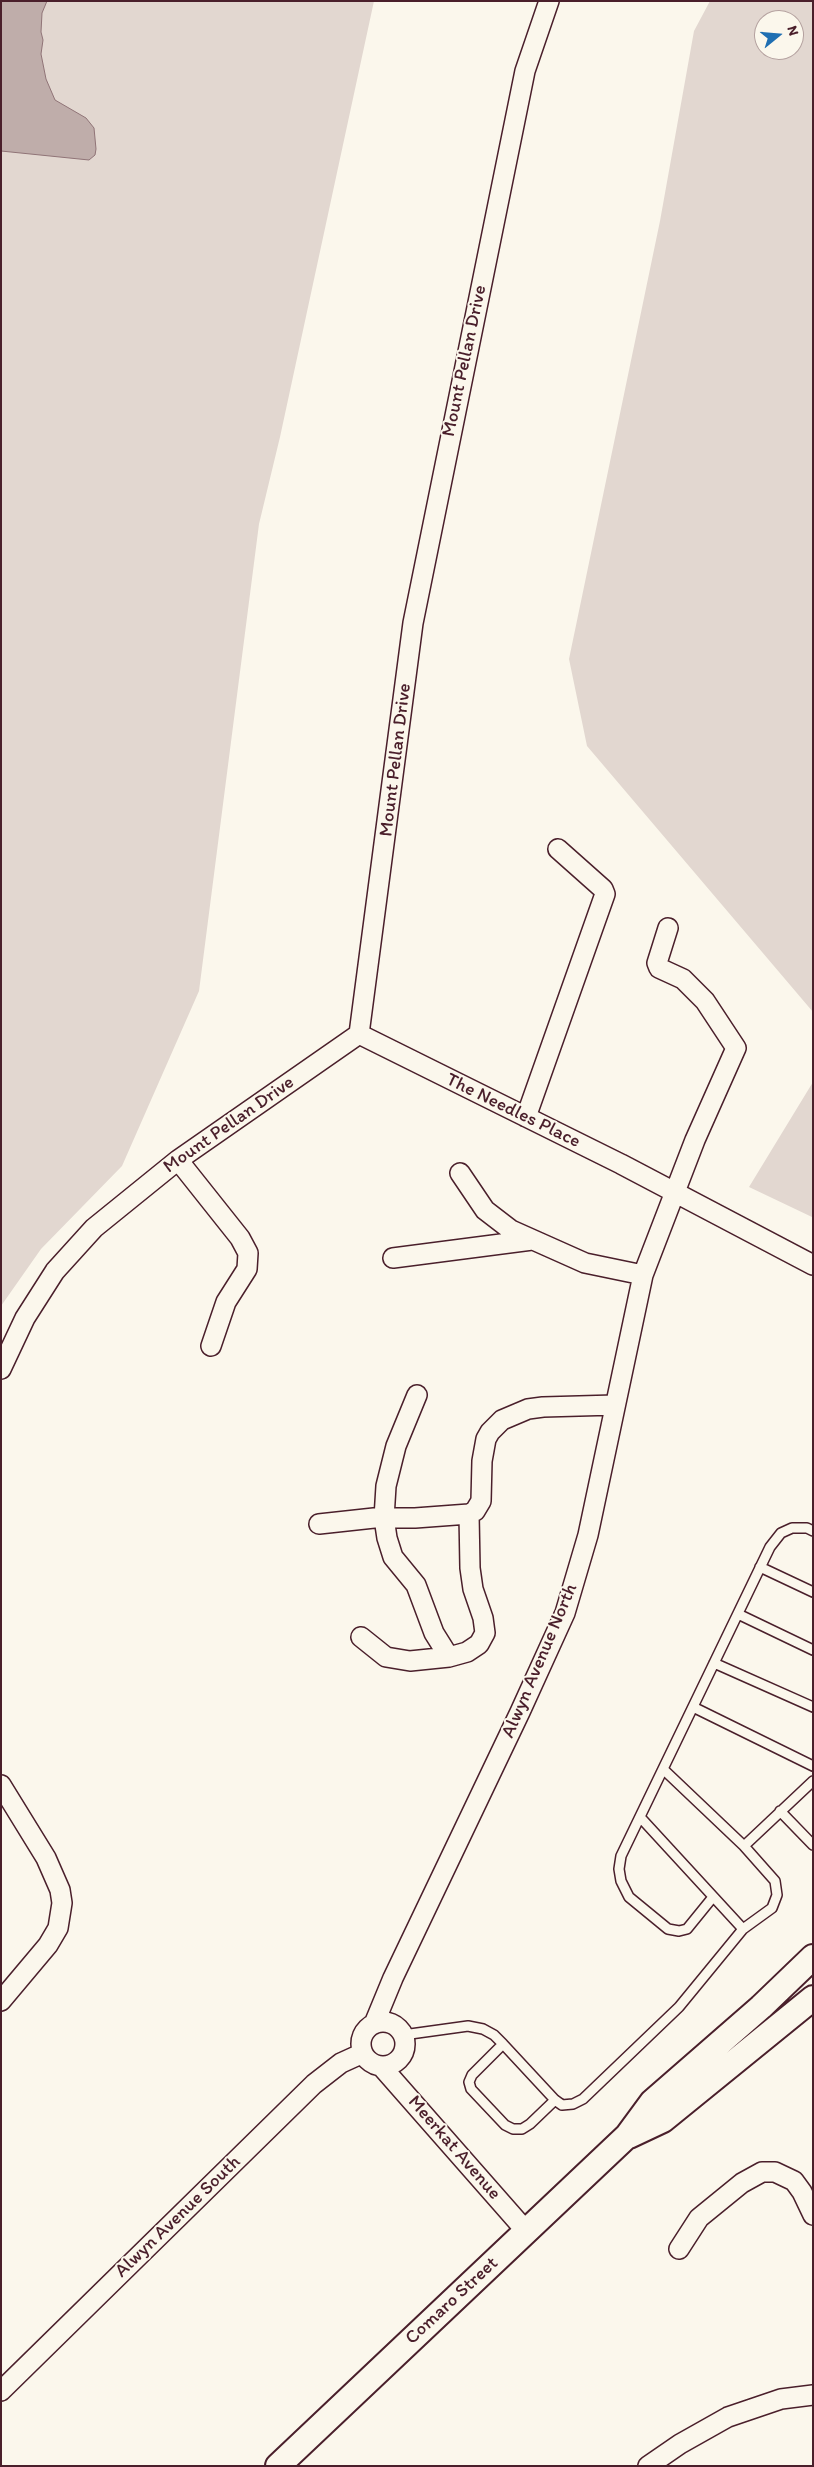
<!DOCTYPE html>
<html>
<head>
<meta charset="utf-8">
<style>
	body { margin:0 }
	#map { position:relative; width:814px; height:2467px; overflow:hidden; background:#fbf7ec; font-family:Itim,sans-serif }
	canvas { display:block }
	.frame { position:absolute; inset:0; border:2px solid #4a1f2b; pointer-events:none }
	.north { position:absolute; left:754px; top:10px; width:50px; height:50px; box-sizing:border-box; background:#fbf7ec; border:1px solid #b4a19f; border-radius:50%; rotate:73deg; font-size:14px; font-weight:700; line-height:20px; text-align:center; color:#4a1f2b }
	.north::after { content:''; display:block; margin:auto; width:18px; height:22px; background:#1f6fb2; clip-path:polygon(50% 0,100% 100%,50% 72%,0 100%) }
</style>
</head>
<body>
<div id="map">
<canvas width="814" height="2467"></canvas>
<div class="frame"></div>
<div class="north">N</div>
</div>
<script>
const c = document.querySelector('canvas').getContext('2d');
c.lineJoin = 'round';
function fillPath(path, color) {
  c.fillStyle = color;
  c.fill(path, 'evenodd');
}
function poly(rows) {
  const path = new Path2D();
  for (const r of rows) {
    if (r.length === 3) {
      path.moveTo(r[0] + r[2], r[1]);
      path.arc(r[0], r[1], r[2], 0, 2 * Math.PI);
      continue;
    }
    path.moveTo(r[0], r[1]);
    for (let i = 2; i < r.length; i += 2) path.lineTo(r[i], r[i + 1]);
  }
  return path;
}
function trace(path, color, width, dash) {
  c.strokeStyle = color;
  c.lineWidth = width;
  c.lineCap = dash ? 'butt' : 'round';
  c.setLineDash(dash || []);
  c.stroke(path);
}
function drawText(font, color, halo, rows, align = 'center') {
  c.font = font + ' Itim,sans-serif';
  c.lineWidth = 4;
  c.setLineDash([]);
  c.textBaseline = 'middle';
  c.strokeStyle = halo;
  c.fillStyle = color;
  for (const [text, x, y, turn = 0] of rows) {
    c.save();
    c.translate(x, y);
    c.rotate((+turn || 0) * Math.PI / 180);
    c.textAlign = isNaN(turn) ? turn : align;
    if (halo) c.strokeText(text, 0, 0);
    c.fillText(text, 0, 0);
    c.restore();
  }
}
fillPath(poly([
	[1,1,374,1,280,437,259,524,199,991,122,1166,41,1249,1,1306],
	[710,1,813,1,813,1012,587,746,569,659,660,221,694,31],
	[764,20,794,20,794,50,764,50],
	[813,1082,813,1215,812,1217,749,1187]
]), '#e2d7d0');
const water = poly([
	[1,1,47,1,42,13,41,32,43,40,41,54,46,79,55,100,86,118,94,128,96,149,95,155,89,160,1,151,1,1]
]);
fillPath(water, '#bfadaa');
trace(water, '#907477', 1);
const service = poly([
	[760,1567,813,1592],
	[738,1614,813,1650],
	[714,1663,813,1707],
	[693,1707,813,1766],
	[663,1769,744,1846],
	[780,1811,813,1845],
	[640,1817,743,1929],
	[713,1897,687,1929,679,1931,668,1929,629,1897,621,1881,619,1869,621,1856,770,1547,781,1533,792,1528,807,1528,813,1531],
	[403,2035,468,2026,483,2029,494,2035,503,2044,555,2100,562,2105,573,2104,583,2099,679,2007,743,1929,772,1908,777,1895,775,1881,744,1846,813,1781],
	[503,2044,472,2075,469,2082,471,2089,505,2125,513,2129,522,2129,530,2124,555,2100]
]);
const minor = poly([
	[359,1034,621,1164,813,1265],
	[526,1117,605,894,603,889,558,849],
	[178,1160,240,1238,248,1253,247,1269,226,1302,211,1346],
	[460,1173,485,1210,511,1230,585,1263,643,1275],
	[393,1258,532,1240],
	[1,1369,25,1318,55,1271,94,1228,178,1160,359,1034,413,623,525,71,549,1],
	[417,1395,396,1446,386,1486,384,1518,387,1538,393,1557,416,1585,434,1633,449,1657],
	[319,1524,374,1518,415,1518,469,1514,475,1511,481,1501,482,1461,486,1439,490,1432,502,1420,528,1409,543,1407,615,1405],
	[361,1637,386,1657,410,1661,449,1657,467,1652,479,1644,485,1633,483,1618,473,1589,470,1568,469,1514],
	[1,1785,46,1858,60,1890,62,1903,58,1928,48,1945,1,2001],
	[383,2044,22],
	[374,2024,393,1978,520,1712,565,1613,588,1535,643,1275,695,1140,736,1048,705,1001,683,979,659,968,657,963,668,928],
	[381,2066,526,2231],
	[679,2249,699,2218,742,2183,762,2172,775,2172,794,2181,802,2192,813,2215],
	[1,2391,314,2084,341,2063,363,2053],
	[648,2466,680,2444,728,2417,781,2399,813,2395]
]);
const tertiary = poly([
	[629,2136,663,2120,813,1998],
	[278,2466,627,2136,652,2102,761,2007,813,1957]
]);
trace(service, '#4a1f2b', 12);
trace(minor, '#4a1f2b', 22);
trace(tertiary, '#4a1f2b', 28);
trace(service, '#fbf7ec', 9);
trace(minor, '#fbf7ec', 19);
trace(tertiary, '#fbf7ec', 24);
drawText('19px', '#4a1f2b', '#fbf7ec', [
	["Mount Pellan Drive",465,361,-78],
	["Mount Pellan Drive",396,760,-83],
	["The Needles Place",513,1111,26],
	["Mount Pellan Drive",229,1125,-35],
	["Alwyn Avenue North",540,1661,-67],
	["Meerkat Avenue",454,2148,49],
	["Alwyn Avenue South",178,2217,-44],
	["Comaro Street",452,2301,-43]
]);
</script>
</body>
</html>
